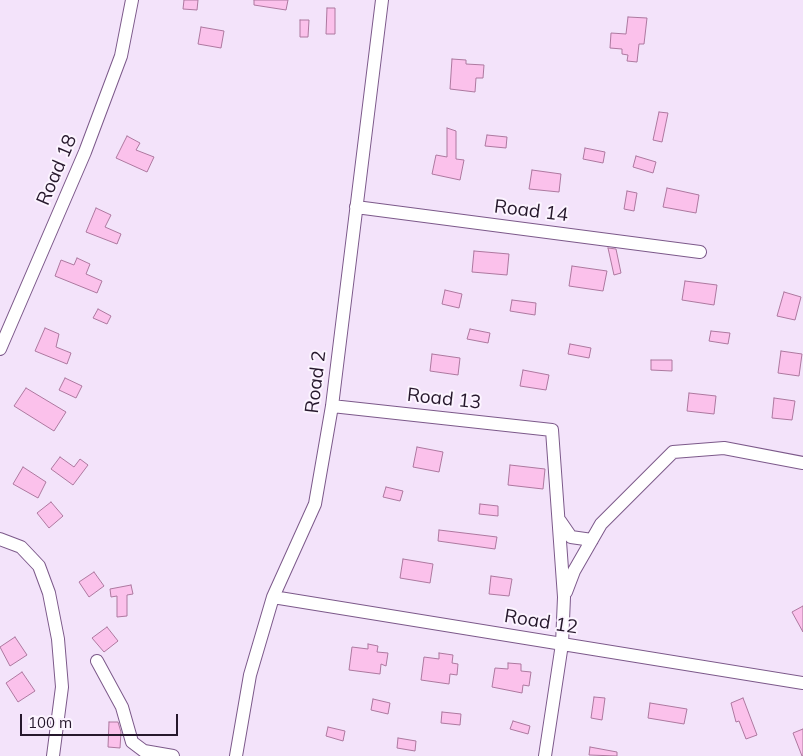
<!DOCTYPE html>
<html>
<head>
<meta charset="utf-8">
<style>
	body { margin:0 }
	#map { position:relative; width:803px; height:756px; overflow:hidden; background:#f3e3fa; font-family:Mulish,sans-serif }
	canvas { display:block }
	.scale { position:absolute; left:20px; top:714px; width:158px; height:22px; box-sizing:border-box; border:2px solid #26182c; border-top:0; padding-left:6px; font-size:15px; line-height:18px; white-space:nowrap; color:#26182c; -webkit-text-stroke:4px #fcf4ff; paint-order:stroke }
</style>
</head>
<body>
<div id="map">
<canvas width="803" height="756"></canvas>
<div class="scale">100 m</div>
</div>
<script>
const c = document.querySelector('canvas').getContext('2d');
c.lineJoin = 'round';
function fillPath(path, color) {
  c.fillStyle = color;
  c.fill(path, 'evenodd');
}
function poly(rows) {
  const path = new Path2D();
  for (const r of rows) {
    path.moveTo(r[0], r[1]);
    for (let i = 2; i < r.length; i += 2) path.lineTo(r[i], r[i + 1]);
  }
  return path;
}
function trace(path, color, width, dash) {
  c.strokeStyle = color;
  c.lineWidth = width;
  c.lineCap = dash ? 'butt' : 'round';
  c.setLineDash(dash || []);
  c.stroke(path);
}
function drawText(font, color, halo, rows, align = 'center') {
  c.font = font + ' Mulish,sans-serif';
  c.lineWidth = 4;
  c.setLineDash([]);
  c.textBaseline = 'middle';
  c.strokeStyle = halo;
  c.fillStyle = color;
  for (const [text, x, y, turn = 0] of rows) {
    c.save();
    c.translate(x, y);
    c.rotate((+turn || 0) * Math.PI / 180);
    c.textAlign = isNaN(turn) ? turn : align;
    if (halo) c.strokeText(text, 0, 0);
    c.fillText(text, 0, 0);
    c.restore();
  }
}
const building = poly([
	[184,0,198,0,197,10,183,9,184,0],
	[254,0,288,0,286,10,254,5,254,0],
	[327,8,335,8,335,34,326,34,327,8],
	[628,17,647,18,644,44,639,44,637,62,627,61,628,55,622,54,622,49,610,48,611,33,626,34,628,17],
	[300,20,309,20,308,37,300,37,300,20],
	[201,27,224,31,221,48,198,44,201,27],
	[452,59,466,60,466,64,484,65,483,78,476,78,475,92,450,89,452,59],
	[659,112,668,113,662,142,653,140,659,112],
	[447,128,456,131,456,159,464,160,460,180,432,174,436,155,447,157,447,128],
	[487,135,507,137,506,148,485,146,487,135],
	[127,136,140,143,136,150,154,157,147,172,116,158,127,136],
	[585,148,605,152,603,163,583,159,585,148],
	[636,156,656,162,653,173,633,167,636,156],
	[532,170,561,174,559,192,529,189,532,170],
	[667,188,699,195,696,213,663,207,667,188],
	[627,191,637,193,634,211,624,209,627,191],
	[96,208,111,215,105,227,121,234,117,244,86,232,96,208],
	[608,248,616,249,621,273,614,275,608,248],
	[474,251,509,254,507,275,472,272,474,251],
	[77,258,90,264,86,274,102,281,97,293,55,276,61,260,74,265,77,258],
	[572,266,607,271,603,291,569,286,572,266],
	[685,281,717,285,714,305,682,300,685,281],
	[445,290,462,294,459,308,442,304,445,290],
	[784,292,801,297,795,320,777,316,784,292],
	[512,300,536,303,535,315,510,311,512,300],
	[98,309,111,316,107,324,93,318,98,309],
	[45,328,59,334,56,347,71,353,67,364,35,351,45,328],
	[470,329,490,333,488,343,467,339,470,329],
	[711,331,730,333,728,344,709,341,711,331],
	[570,344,591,348,589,358,568,354,570,344],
	[781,351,802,354,799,376,778,373,781,351],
	[432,354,460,358,458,375,430,371,432,354],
	[651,360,672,360,672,371,651,370,651,360],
	[523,370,549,375,546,390,520,386,523,370],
	[65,378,82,386,76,398,59,390,65,378],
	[26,388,66,412,54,431,14,406,26,388],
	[689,393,716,396,714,414,687,411,689,393],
	[774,398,795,401,792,420,772,418,774,398],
	[417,447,443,452,439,472,413,467,417,447],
	[60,457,74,467,80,459,88,465,73,485,51,469,60,457],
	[510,465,545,469,543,489,508,485,510,465],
	[23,467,46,482,38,498,13,484,23,467],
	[386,487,403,491,400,501,383,497,386,487],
	[51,502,63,516,49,528,37,513,51,502],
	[480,504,498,506,498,516,479,514,480,504],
	[439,530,497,537,495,549,438,541,439,530],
	[403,559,433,564,430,583,400,578,403,559],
	[94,572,104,586,89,597,79,582,94,572],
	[491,576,512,579,509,596,489,594,491,576],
	[131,585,133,594,127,595,127,616,117,617,117,596,111,597,110,589,131,585],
	[803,606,803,632,792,612,803,606],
	[107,627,118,641,104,652,92,638,107,627],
	[15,637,27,655,10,666,0,647,15,637],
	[368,644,378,646,377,652,388,653,386,666,381,664,380,674,349,670,352,647,368,649,368,644],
	[439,653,453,655,452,663,458,664,457,675,450,674,449,684,421,680,424,657,439,659,439,653],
	[508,663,521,664,521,671,531,672,529,686,523,685,522,693,492,687,495,668,508,669,508,663],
	[22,672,35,691,18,702,6,683,22,672],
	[594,697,605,698,602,720,591,718,594,697],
	[743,698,757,735,746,739,739,721,736,722,731,703,743,698],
	[373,699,390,703,388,714,371,710,373,699],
	[650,703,687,709,684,724,648,718,650,703],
	[442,712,461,714,460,725,441,723,442,712],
	[513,721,530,726,528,734,510,729,513,721],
	[109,722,118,722,121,732,120,748,108,747,109,722],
	[328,727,345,731,343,741,326,736,328,727],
	[803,729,803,756,802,756,793,733,803,729],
	[398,738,416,741,415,751,397,748,398,738],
	[590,747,617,752,617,756,589,755,590,747]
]);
fillPath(building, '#fbc1eb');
trace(building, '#ad789f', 1);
const minor = poly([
	[356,207,700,252],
	[0,349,85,152,121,56,132,0],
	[332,406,552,430,564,597,562,644,545,756],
	[560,521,571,537,592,540],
	[0,539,21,547,39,566,49,593,58,639,62,687,53,756],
	[566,592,574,571,601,524,673,452,724,448,803,463],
	[273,597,803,683],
	[97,661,122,707,132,742,144,751,173,756],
	[236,756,250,675,273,597,315,504,332,406,382,0]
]);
trace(minor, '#7c598a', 14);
trace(minor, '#fff', 12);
drawText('19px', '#26182c', '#fcf4ff', [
	["Road 18",57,170,-67],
	["Road 14",531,211,7],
	["Road 2",316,382,-83],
	["Road 13",444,399,6],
	["Road 12",541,622,9]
]);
</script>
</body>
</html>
